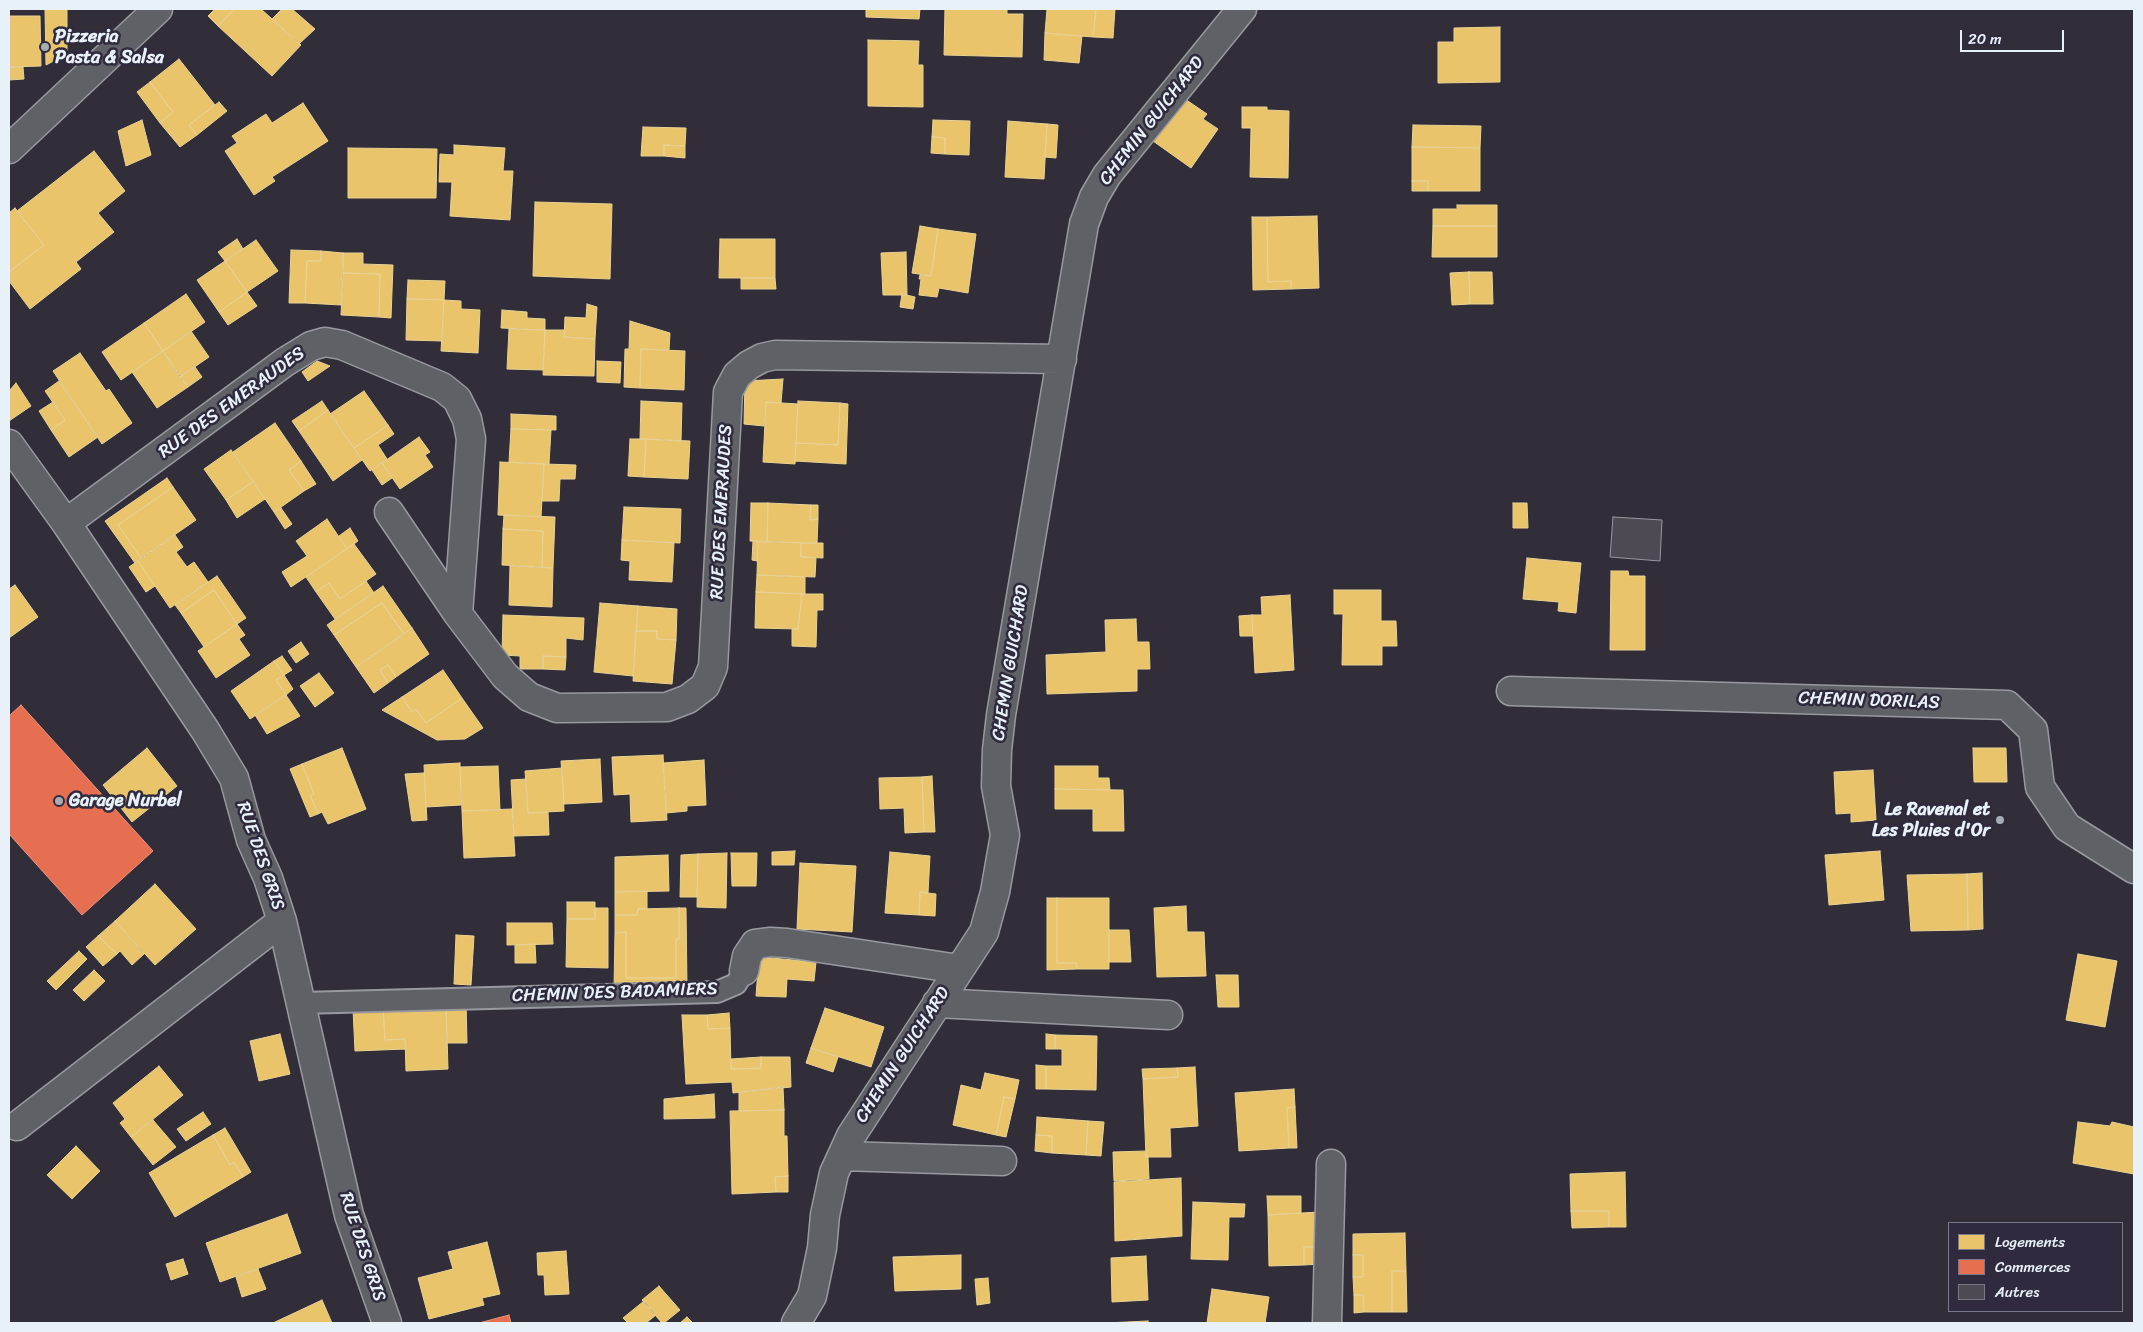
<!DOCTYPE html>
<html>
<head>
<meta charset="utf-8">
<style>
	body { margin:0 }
	#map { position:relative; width:2143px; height:1332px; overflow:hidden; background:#312e39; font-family:Sriracha,sans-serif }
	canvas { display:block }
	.frame { position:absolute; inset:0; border:10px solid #e8f1f8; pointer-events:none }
	.legend { position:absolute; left:1948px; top:1222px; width:175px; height:90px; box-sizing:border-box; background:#2f2a3d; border:1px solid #797a88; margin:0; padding:6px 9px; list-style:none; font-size:15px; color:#e8f1f8 }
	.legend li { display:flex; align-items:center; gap:10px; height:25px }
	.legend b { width:25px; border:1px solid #797a88 }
	.scale { position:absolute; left:1960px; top:30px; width:104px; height:22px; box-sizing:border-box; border:2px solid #e8f1f8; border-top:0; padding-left:6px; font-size:15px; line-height:18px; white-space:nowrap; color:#e8f1f8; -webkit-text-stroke:4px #2f2a3d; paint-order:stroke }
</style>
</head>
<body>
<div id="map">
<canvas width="2143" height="1332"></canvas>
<div class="frame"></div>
<ul class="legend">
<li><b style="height:14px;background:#e9c46a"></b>Logements</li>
<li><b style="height:14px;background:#e76f51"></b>Commerces</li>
<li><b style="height:14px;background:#4d4a54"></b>Autres</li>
</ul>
<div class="scale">20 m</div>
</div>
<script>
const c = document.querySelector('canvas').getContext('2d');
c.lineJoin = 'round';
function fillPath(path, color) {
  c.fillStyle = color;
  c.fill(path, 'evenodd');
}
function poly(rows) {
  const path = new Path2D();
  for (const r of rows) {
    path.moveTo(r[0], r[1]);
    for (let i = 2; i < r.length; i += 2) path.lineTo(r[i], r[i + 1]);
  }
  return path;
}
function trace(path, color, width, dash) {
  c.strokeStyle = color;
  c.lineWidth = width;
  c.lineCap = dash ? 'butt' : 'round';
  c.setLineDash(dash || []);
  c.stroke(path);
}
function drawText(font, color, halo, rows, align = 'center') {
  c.font = font + ' Sriracha,sans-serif';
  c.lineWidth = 5;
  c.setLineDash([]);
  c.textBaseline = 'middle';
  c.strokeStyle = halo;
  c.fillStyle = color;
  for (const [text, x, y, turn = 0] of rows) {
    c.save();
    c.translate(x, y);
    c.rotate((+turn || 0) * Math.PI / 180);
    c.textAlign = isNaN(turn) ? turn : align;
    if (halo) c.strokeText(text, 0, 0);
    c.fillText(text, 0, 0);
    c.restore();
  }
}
const homes = poly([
	[67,9,67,54,46,65,45,10,67,9],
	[215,9,234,9,218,26,208,16,215,9],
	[234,9,261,9,301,45,272,76,218,26,234,9],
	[282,9,292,9,315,29,299,44,272,19,282,9],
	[866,9,920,9,919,19,866,17,866,9],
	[945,9,1007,9,1007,14,1023,14,1022,57,944,55,945,9],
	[1047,9,1096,9,1093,37,1045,33,1047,9],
	[1096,9,1115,9,1113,38,1093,37,1096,9],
	[9,16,40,16,41,66,9,67,9,16],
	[1500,27,1500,82,1438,83,1438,42,1454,42,1454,28,1500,27],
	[1045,33,1082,36,1079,63,1044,60,1045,33],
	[868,40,919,41,918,65,923,65,923,107,868,106,868,40],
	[179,59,215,105,189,125,197,135,180,147,160,123,173,112,150,82,179,59],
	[9,67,23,67,24,79,9,80,9,67],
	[150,82,173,112,160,123,137,92,150,82],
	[1182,97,1207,114,1203,119,1218,129,1191,168,1153,141,1182,97],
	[219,102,227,111,197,135,189,125,219,102],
	[303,103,328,141,272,177,275,181,254,195,225,151,237,143,232,136,266,114,272,123,303,103],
	[1242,107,1267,107,1267,110,1289,111,1288,178,1250,177,1251,128,1242,128,1242,107],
	[142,120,151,155,126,166,118,131,142,120],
	[933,120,970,121,969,155,945,154,945,138,932,137,933,120],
	[1008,121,1047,124,1044,179,1005,177,1008,121],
	[1047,124,1058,125,1056,158,1045,157,1047,124],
	[1413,125,1481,126,1480,148,1412,147,1413,125],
	[643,127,686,128,685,146,664,145,664,156,641,156,643,127],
	[932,137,945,138,945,154,931,153,932,137],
	[454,145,505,148,503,171,513,171,510,220,450,216,452,182,439,182,440,154,454,155,454,145],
	[664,145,685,146,685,158,664,156,664,145],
	[1412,147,1480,148,1480,191,1428,191,1428,181,1412,181,1412,147],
	[348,148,437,149,436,198,348,198,348,148],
	[94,151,125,191,98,213,114,232,76,262,81,269,30,309,9,281,9,272,44,245,17,211,94,151],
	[1412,181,1428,181,1428,191,1412,191,1412,181],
	[535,202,612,204,610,279,533,276,535,202],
	[1457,205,1497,205,1497,226,1433,226,1433,209,1457,209,1457,205],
	[15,208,44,245,9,272,9,213,15,208],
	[1317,216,1319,288,1291,289,1291,281,1268,282,1267,217,1317,216],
	[1252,217,1267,217,1268,282,1291,281,1291,289,1253,290,1252,217],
	[920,226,938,229,931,276,912,273,920,226],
	[1433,226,1497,226,1497,257,1432,257,1433,226],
	[938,229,976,234,968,293,939,288,937,297,919,295,921,279,919,279,920,275,931,276,938,229],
	[237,239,243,249,225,261,218,252,237,239],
	[720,239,775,239,775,278,719,278,720,239],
	[256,240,278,271,247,292,225,261,256,240],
	[291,250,321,251,321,261,307,261,305,303,289,303,291,250],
	[321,251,343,253,341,305,305,303,307,261,321,261,321,251],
	[906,252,907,295,883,295,881,253,906,252],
	[343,253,363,253,363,264,393,265,391,318,379,317,380,274,343,273,343,253],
	[225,261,247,292,219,312,197,280,225,261],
	[1469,272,1470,304,1452,305,1450,273,1469,272],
	[1469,272,1492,272,1493,304,1470,304,1469,272],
	[343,273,380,274,379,317,341,315,343,273],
	[741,278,775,278,776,289,741,289,741,278],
	[408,280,445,281,444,300,407,299,408,280],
	[247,292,257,306,228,325,219,312,247,292],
	[186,294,205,322,163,351,144,323,186,294],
	[902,294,915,297,913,309,900,307,902,294],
	[407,299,444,300,442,341,406,340,407,299],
	[444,300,461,301,461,309,480,310,478,353,441,351,444,300],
	[587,304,597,307,595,339,564,337,565,317,586,318,587,304],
	[502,310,527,312,527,318,545,319,545,330,501,328,502,310],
	[630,321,670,333,669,350,641,349,640,388,624,387,625,349,629,349,630,321],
	[144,323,163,351,121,380,102,352,144,323],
	[509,329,545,330,543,370,507,369,509,329],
	[545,330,565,330,564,337,595,339,594,376,543,375,545,330],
	[191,331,209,357,180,377,163,351,191,331],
	[641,349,685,351,684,390,640,388,641,349],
	[163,351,188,387,157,408,132,372,163,351],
	[80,353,106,391,109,389,132,423,102,444,53,371,80,353],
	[317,361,330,366,308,381,302,372,317,361],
	[597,361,621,362,620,383,597,382,597,361],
	[195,367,202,377,188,387,180,377,195,367],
	[783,379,781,403,766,402,764,426,744,424,745,381,783,379],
	[59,381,98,437,69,457,51,430,65,420,45,391,59,381],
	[16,383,31,406,9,421,9,391,16,383],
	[364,391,388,425,354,448,330,414,364,391],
	[322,401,328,410,299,431,292,421,322,401],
	[641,401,682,403,681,441,640,439,641,401],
	[798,401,840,403,838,445,796,443,798,401],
	[53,402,65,420,51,430,39,411,53,402],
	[766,402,798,404,795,464,763,462,766,402],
	[840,403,848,404,846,464,795,461,796,443,838,445,840,403],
	[328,410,362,460,333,481,299,431,328,410],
	[511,414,556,416,556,430,511,429,511,414],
	[275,423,301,461,289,470,304,491,274,512,233,452,275,423],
	[388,425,394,434,378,445,387,459,370,471,354,448,388,425],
	[511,429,551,430,549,464,509,462,511,429],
	[419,437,430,452,425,455,433,467,400,489,382,463,419,437],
	[630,439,646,439,644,477,628,476,630,439],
	[646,439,690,441,688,479,644,477,646,439],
	[231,450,253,482,226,500,204,469,231,450],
	[301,461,316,484,304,491,289,470,301,461],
	[500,462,544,464,541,517,498,515,500,462],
	[382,463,392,478,382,485,372,470,382,463],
	[544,464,576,465,575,479,560,479,559,501,542,501,544,464],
	[167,478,173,487,118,525,141,558,135,563,105,521,167,478],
	[253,482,265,499,237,518,226,500,253,482],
	[173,487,196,520,141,558,118,525,173,487],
	[751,503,768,503,767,542,750,541,751,503],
	[768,503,811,505,810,520,818,519,817,543,767,542,768,503],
	[1513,503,1527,503,1528,528,1513,528,1513,503],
	[811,505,818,505,818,519,810,520,811,505],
	[624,507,681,509,680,543,622,540,624,507],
	[281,508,292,524,285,529,274,512,281,508],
	[504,515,555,517,553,568,542,567,543,531,503,529,504,515],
	[327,519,347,549,291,587,282,572,307,556,296,541,327,519],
	[350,528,358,541,347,549,339,536,350,528],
	[503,529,543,531,542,567,502,565,503,529],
	[175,535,183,547,176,552,187,567,194,562,208,582,170,608,138,561,175,535],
	[622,540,674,543,672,582,629,580,630,561,621,560,622,540],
	[753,541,758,541,757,561,752,560,753,541],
	[758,541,801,543,801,557,816,558,815,577,757,575,758,541],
	[801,543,823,543,823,558,801,557,801,543],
	[354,544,376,574,340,599,329,583,316,592,306,577,354,544],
	[1527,558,1581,563,1576,613,1558,611,1559,602,1523,599,1527,558],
	[138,561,155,586,146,592,129,567,138,561],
	[510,566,553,568,552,607,509,605,510,566],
	[1611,571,1628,571,1629,576,1645,576,1645,650,1610,650,1611,571],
	[757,575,805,577,805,594,756,592,757,575],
	[217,576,246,618,237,624,214,590,181,613,175,605,217,576],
	[366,581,374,593,335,619,316,592,329,583,340,599,366,581],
	[15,585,38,617,9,638,9,589,15,585],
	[383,586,412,628,404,634,382,603,334,635,327,625,383,586],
	[214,590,237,624,204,647,181,613,214,590],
	[1334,590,1381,590,1381,621,1396,621,1397,646,1382,646,1382,665,1342,665,1343,614,1334,614,1334,590],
	[756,592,802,594,798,629,755,628,756,592],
	[802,594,823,594,823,610,817,610,816,647,792,646,792,629,798,629,802,594],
	[1290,595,1294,670,1255,673,1252,615,1262,615,1261,597,1290,595],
	[382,603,404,634,356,667,334,635,382,603],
	[600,603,638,606,633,676,594,672,600,603],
	[638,606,677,609,676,640,657,639,657,631,636,631,638,606],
	[503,615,584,618,583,640,566,638,566,657,543,656,543,669,520,669,520,656,502,655,503,615],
	[1252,615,1253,636,1240,636,1239,616,1252,615],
	[1136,619,1137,642,1149,642,1150,669,1137,669,1137,691,1047,694,1046,655,1106,652,1105,620,1136,619],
	[237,624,245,635,239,639,250,655,216,678,198,651,237,624],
	[412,628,429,654,396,677,388,665,380,670,388,683,374,693,356,667,412,628],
	[636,631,657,631,657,639,676,640,672,684,633,681,636,631],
	[301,642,309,654,296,663,288,651,301,642],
	[282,656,292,670,284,675,274,661,282,656],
	[543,656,566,657,565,670,543,669,543,656],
	[274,661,284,675,276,680,286,695,250,719,231,691,274,661],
	[388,665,396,677,388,683,380,670,388,665],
	[443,670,462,698,426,723,416,709,412,712,402,697,443,670],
	[319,673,334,693,315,707,300,686,319,673],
	[284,675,293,689,286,695,276,680,284,675],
	[286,695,300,716,267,734,255,715,286,695],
	[402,697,412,712,416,709,426,723,462,698,483,728,465,739,437,740,382,710,402,697],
	[147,748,177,786,132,822,103,785,147,748],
	[342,748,366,809,328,824,322,812,318,814,310,795,314,794,302,764,342,748],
	[1973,748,2006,748,2007,782,1974,782,1973,748],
	[663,755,667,820,631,822,630,794,614,795,612,757,663,755],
	[600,759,602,802,564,804,561,761,600,759],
	[704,760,706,805,687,806,687,811,666,813,663,763,704,760],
	[460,763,461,805,426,807,424,765,460,763],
	[302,764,314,794,310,795,318,814,310,817,290,769,302,764],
	[498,766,500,810,462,811,460,767,498,766],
	[1055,766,1098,766,1098,778,1109,778,1110,790,1055,789,1055,766],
	[562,768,564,811,528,813,525,771,562,768],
	[1873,770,1876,820,1851,822,1851,813,1836,814,1834,772,1873,770],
	[424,773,427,820,412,821,405,774,424,773],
	[932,776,935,832,924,832,922,777,932,776],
	[922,777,924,832,905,833,904,808,880,809,879,778,922,777],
	[526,779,528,813,548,812,549,835,514,836,511,780,526,779],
	[1055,789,1123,790,1124,831,1093,831,1093,809,1055,809,1055,789],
	[512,809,515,856,464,858,462,811,512,809],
	[795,851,794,865,772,865,772,852,795,851],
	[1880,851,1884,900,1829,905,1825,855,1880,851],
	[890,852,930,856,928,893,920,892,919,915,885,913,890,852],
	[727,853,726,908,697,907,698,854,727,853],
	[731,853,757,853,756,886,732,886,731,853],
	[698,854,697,897,680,897,681,855,698,854],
	[668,855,669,891,615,892,615,857,668,855],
	[800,863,856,866,852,932,797,929,800,863],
	[1982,873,1983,929,1968,930,1967,874,1982,873],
	[1967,874,1968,930,1911,931,1907,875,1967,874],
	[155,884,196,929,155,965,115,921,155,884],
	[647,891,647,909,638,909,637,915,615,915,615,892,647,891],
	[920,892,936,894,935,916,919,915,920,892],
	[1047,898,1057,898,1057,963,1076,963,1077,969,1047,970,1047,898],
	[1057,898,1109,898,1109,969,1077,969,1076,963,1057,963,1057,898],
	[567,902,595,902,595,919,567,919,567,902],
	[1186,906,1187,932,1204,932,1206,976,1157,977,1154,908,1186,906],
	[595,908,608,908,608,968,566,967,567,919,595,919,595,908],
	[679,908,686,908,687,987,614,989,615,933,626,932,626,978,676,978,676,939,679,939,679,908],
	[679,908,679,939,676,939,676,978,626,978,626,932,615,933,615,915,637,915,638,909,679,908],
	[115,921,144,954,132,965,120,951,117,954,98,936,115,921],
	[507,923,552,923,553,944,507,945,507,923],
	[1109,930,1129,930,1131,962,1109,962,1109,930],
	[456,935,474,936,471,985,454,984,456,935],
	[98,936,117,954,103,966,86,947,98,936],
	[535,944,536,963,515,963,515,945,535,944],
	[79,951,87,959,56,990,47,981,79,951],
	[2078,954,2117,961,2105,1027,2066,1020,2078,954],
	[759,957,816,962,814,981,787,979,786,997,756,996,759,957],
	[94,970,105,981,84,1001,73,990,94,970],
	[1216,975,1238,975,1239,1007,1218,1007,1216,975],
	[466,1001,467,1043,447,1043,446,1002,466,1001],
	[446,1002,448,1069,406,1071,405,1039,385,1040,383,1005,446,1002],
	[383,1005,385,1040,405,1039,406,1049,355,1051,353,1009,383,1005],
	[825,1008,884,1027,871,1067,811,1048,825,1008],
	[729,1013,730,1028,708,1029,707,1015,729,1013],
	[682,1015,707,1015,708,1029,730,1028,731,1069,761,1068,761,1057,790,1057,791,1087,733,1093,732,1082,686,1084,682,1015],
	[280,1034,290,1074,259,1081,250,1041,280,1034],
	[1046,1034,1055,1035,1055,1049,1046,1049,1046,1034],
	[1055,1035,1097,1036,1096,1090,1046,1089,1046,1066,1062,1066,1062,1049,1055,1049,1055,1035],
	[811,1048,838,1057,833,1072,806,1063,811,1048],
	[761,1057,761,1068,731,1069,731,1059,761,1057],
	[1036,1065,1046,1066,1046,1089,1036,1089,1036,1065],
	[159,1066,183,1095,131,1137,120,1123,125,1119,113,1103,159,1066],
	[1195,1067,1198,1126,1170,1128,1171,1157,1146,1157,1143,1079,1178,1077,1177,1068,1195,1067],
	[1177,1068,1178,1077,1143,1079,1142,1069,1177,1068],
	[985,1073,1019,1080,1015,1099,1004,1097,996,1135,953,1125,961,1085,981,1090,985,1073],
	[783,1087,784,1110,739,1111,739,1092,783,1087],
	[1294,1089,1295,1107,1287,1108,1289,1148,1239,1151,1235,1093,1294,1089],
	[714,1094,715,1118,664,1119,664,1099,714,1094],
	[1004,1097,1015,1099,1006,1137,996,1135,1004,1097],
	[1295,1107,1297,1148,1289,1148,1287,1108,1295,1107],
	[784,1110,784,1136,787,1136,788,1176,775,1177,776,1192,732,1194,730,1111,784,1110],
	[203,1112,211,1124,186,1141,177,1129,203,1112],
	[1037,1117,1088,1121,1086,1155,1052,1153,1052,1136,1036,1135,1037,1117],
	[153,1120,176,1147,153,1165,131,1137,153,1120],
	[1088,1121,1104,1122,1101,1156,1086,1155,1088,1121],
	[2078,1122,2110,1126,2112,1122,2134,1127,2134,1174,2073,1163,2078,1122],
	[225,1128,251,1172,243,1177,234,1162,230,1165,213,1135,225,1128],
	[213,1135,230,1165,234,1162,243,1177,175,1217,149,1173,213,1135],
	[1036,1135,1052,1136,1052,1153,1035,1151,1036,1135],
	[76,1146,100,1171,72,1199,47,1175,76,1146],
	[1146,1151,1146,1157,1148,1157,1149,1179,1114,1181,1113,1152,1146,1151],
	[1625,1172,1626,1227,1609,1227,1609,1211,1571,1211,1570,1174,1625,1172],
	[788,1176,788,1192,776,1192,775,1177,788,1176],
	[1181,1178,1182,1236,1115,1241,1114,1182,1181,1178],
	[1267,1196,1301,1196,1301,1213,1268,1215,1267,1196],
	[1193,1202,1245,1204,1244,1217,1229,1217,1228,1260,1191,1259,1193,1202],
	[1571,1211,1609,1211,1609,1227,1572,1228,1571,1211],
	[1319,1212,1320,1247,1304,1247,1304,1265,1269,1266,1268,1215,1319,1212],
	[287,1214,301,1253,220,1282,206,1243,287,1214],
	[1405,1233,1406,1271,1392,1271,1392,1312,1364,1312,1363,1295,1354,1295,1353,1277,1363,1277,1363,1255,1353,1255,1353,1234,1405,1233],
	[487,1242,500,1294,482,1298,484,1305,429,1319,418,1278,453,1269,448,1252,487,1242],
	[1304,1247,1320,1247,1321,1264,1304,1265,1304,1247],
	[566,1251,569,1294,545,1295,544,1275,538,1275,537,1253,566,1251],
	[961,1255,961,1289,895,1291,893,1257,961,1255],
	[1353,1255,1363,1255,1363,1277,1353,1277,1353,1255],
	[1146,1256,1148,1300,1112,1302,1111,1258,1146,1256],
	[183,1259,188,1274,171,1280,166,1264,183,1259],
	[258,1269,266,1289,242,1297,236,1277,258,1269],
	[1392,1271,1406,1271,1407,1312,1392,1312,1392,1271],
	[988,1278,990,1303,977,1305,975,1279,988,1278],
	[659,1286,680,1310,664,1323,662,1323,642,1300,659,1286],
	[1212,1289,1269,1297,1265,1323,1207,1323,1212,1289],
	[1354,1295,1363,1295,1364,1312,1354,1313,1354,1295],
	[322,1300,332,1323,273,1323,322,1300],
	[644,1301,656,1315,646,1323,628,1323,623,1318,644,1301],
	[687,1317,693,1323,680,1323,687,1317],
	[1148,1321,1148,1323,1106,1323,1148,1321]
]);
fillPath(homes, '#e9c46a');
trace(homes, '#e9d295', 1);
const shops = poly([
	[21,705,153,851,82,915,9,834,9,716,21,705],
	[509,1315,511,1323,479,1323,509,1315]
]);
fillPath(shops, '#e76f51');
trace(shops, '#e79683', 1);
const building = poly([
	[1613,517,1662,520,1660,561,1610,557,1613,517]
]);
fillPath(building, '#4d4a54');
trace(building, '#98999f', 1);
const service = poly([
	[301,1003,717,992,736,984,744,971]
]);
const minor = poly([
	[9,444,66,523,205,730,234,778,251,840,268,878,282,921,349,1215,387,1323],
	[389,512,458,614,505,676,529,697,557,708,667,707,688,699,705,686,713,667,728,392,737,375,749,365,762,358,775,355,1062,359],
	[66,523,285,362,311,346,325,342,342,345,442,387,457,399,467,419,471,439,458,614],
	[1511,691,2007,705,2033,730,2040,787,2067,827,2134,869],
	[744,971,747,956,755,944,771,942,787,943,959,969],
	[937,1003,1168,1015],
	[17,1126,282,921],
	[842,1156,1002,1161],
	[796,1323,812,1296,822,1248,825,1215,834,1173,851,1136,984,932,995,892,1005,835,996,786,997,750,1001,715,1084,224,1094,197,1107,175,1242,9],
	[1327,1323,1331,1164]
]);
const tertiary = poly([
	[9,149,158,9]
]);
trace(service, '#98999f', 24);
trace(minor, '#98999f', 31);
trace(tertiary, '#98999f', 31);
trace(service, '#606067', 20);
trace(minor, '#606067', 28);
trace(tertiary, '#606067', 28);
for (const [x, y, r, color] of [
	[45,47,5,"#a8adb5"],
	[59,801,5,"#a8adb5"],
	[2000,820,5,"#a8adb5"]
]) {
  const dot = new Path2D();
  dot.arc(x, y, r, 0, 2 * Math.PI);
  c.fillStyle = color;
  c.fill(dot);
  trace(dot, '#2f2a3d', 2);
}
drawText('bold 18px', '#e8f1f8', '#2f2a3d', [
	["Pizzeria",55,37],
	["Pasta & Salsa",55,58],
	["Garage Nurbel",69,801],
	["Le Ravenal et",1990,810,"right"],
	["Les Pluies d'Or",1990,831,"right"]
], 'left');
drawText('18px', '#e8f1f8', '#2f2a3d', [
	["CHEMIN GUICHARD",1152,121,-52],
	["RUE DES EMERAUDES",232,403,-36],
	["RUE DES EMERAUDES",722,512,-87],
	["CHEMIN GUICHARD",1011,663,-81],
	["CHEMIN DORILAS",1869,701,2],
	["RUE DES GRIS",260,856,71],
	["CHEMIN DES BADAMIERS",615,993,-2],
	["CHEMIN GUICHARD",903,1055,-57],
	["RUE DES GRIS",362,1247,72]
]);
</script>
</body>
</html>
